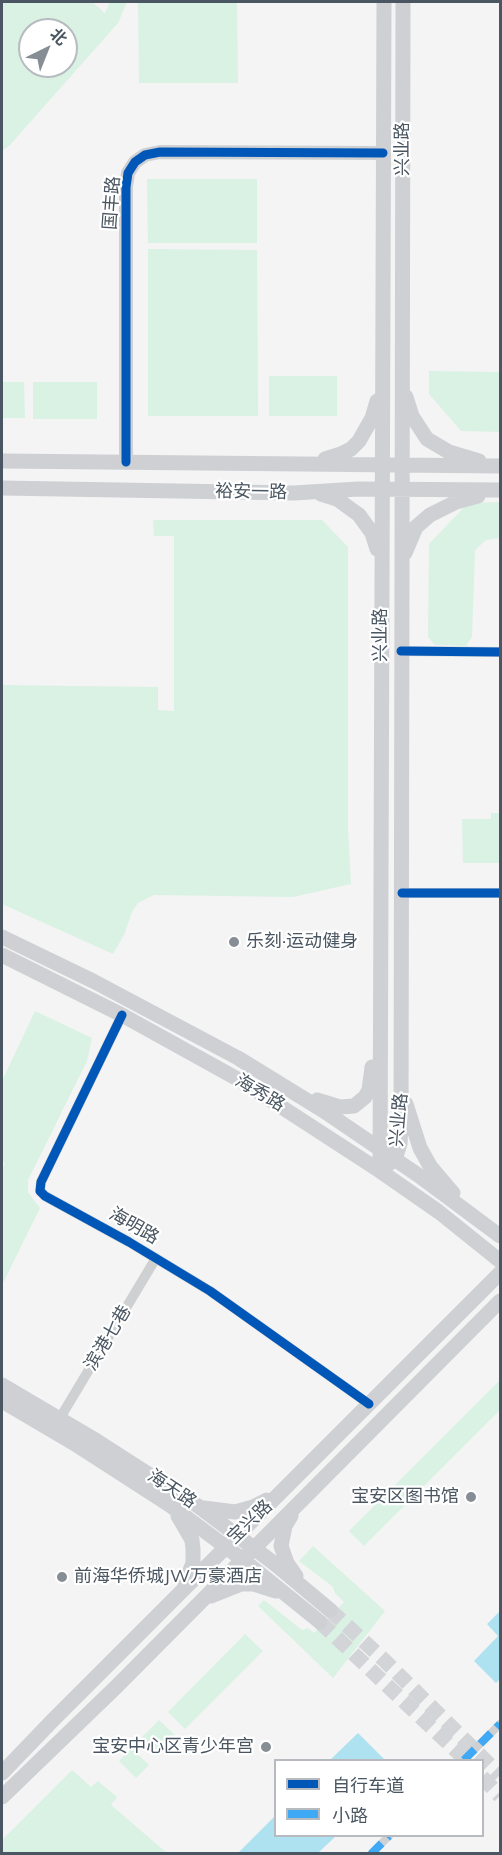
<!DOCTYPE html>
<html>
<head>
<meta charset="utf-8">
<style>
	body { margin:0 }
	#map { position:relative; width:502px; height:1855px; overflow:hidden; background:#f4f4f4; font-family:Mulish,"Noto Sans SC",sans-serif }
	canvas { display:block }
	.frame { position:absolute; inset:0; border:3px solid #4a5661; pointer-events:none }
	.legend { position:absolute; left:274px; top:1759px; width:210px; height:78px; box-sizing:border-box; background:#fff; border:2px solid #b7bbc0; margin:0; padding:8px 10px; list-style:none; font-size:18px; color:#4a5661 }
	.legend li { display:flex; align-items:center; gap:12px; height:30px }
	.legend b { width:30px; border:2px solid #b7bbc0 }
	.north { position:absolute; left:18px; top:18px; width:60px; height:60px; box-sizing:border-box; background:#fff; border:2px solid #b7bbc0; border-radius:50%; rotate:43deg; font-size:16px; font-weight:700; line-height:24px; text-align:center; color:#4a5661 }
	.north::after { content:''; display:block; margin:auto; width:21px; height:27px; background:#868d94; clip-path:polygon(50% 0,100% 100%,50% 72%,0 100%) }
</style>
</head>
<body>
<div id="map">
<canvas width="502" height="1855"></canvas>
<div class="frame"></div>
<ul class="legend">
<li><b style="height:8px;background:#0057b8"></b>自行车道</li>
<li><b style="height:8px;background:#3fa9f5"></b>小路</li>
</ul>
<div class="north">北</div>
</div>
<script>
const c = document.querySelector('canvas').getContext('2d');
c.lineJoin = 'round';
function fillPath(path, color) {
  c.fillStyle = color;
  c.fill(path, 'evenodd');
}
function poly(rows) {
  const path = new Path2D();
  for (const r of rows) {
    path.moveTo(r[0], r[1]);
    for (let i = 2; i < r.length; i += 2) path.lineTo(r[i], r[i + 1]);
  }
  return path;
}
function trace(path, color, width, dash) {
  c.strokeStyle = color;
  c.lineWidth = width;
  c.lineCap = dash ? 'butt' : 'round';
  c.setLineDash(dash || []);
  c.stroke(path);
}
function drawText(font, color, halo, rows, align = 'center') {
  c.font = font + ' Mulish,"Noto Sans SC",sans-serif';
  c.lineWidth = 4.5;
  c.setLineDash([]);
  c.textBaseline = 'middle';
  c.strokeStyle = halo;
  c.fillStyle = color;
  for (const [text, x, y, turn = 0] of rows) {
    c.save();
    c.translate(x, y);
    c.rotate((+turn || 0) * Math.PI / 180);
    c.textAlign = isNaN(turn) ? turn : align;
    if (halo) c.strokeText(text, 0, 0);
    c.fillText(text, 0, 0);
    c.restore();
  }
}
fillPath(poly([
	[2,2,92,2,105,13,110,2,127,2,118,23,9,146,2,151],
	[30,30,66,30,66,66,30,66],
	[138,2,237,2,238,83,139,83],
	[147,179,257,179,257,243,148,243],
	[148,249,257,250,258,416,148,416],
	[429,371,500,372,500,432,461,431,429,394],
	[269,376,337,376,337,416,269,416],
	[2,382,24,382,25,418,2,418],
	[33,382,97,382,97,419,33,419],
	[500,502,500,538,486,540,475,550,472,637,466,646,435,645,428,637,429,544,468,503],
	[153,520,322,520,348,547,348,830,351,884,293,897,154,895,138,903,132,912,124,935,113,954,2,904,2,685,158,687,158,710,174,711,174,536,154,536],
	[491,813,500,813,500,863,463,863,462,819,491,819],
	[35,1011,92,1038,87,1061,28,1180,28,1192,40,1208,2,1285,2,1170,5,1163,2,1161,2,1081],
	[500,1380,500,1410,364,1546,349,1531],
	[313,1546,385,1611,333,1678,258,1606,264,1600,302,1630,308,1628,314,1633,344,1602,335,1593,333,1587,299,1561],
	[245,1634,263,1651,185,1729,168,1712],
	[159,1720,177,1737,158,1756,140,1739],
	[131,1748,149,1765,136,1778,119,1761],
	[72,1770,91,1787,98,1781,117,1797,111,1805,167,1853,4,1853,2,1851,2,1840]
]), '#d9f2e3');
fillPath(poly([
	[500,1611,500,1679,496,1683,474,1661,498,1636,487,1624],
	[358,1733,385,1760,330,1760],
	[275,1816,276,1836,336,1836,318,1853,238,1853]
]), '#aee2f0');
trace(poly([
	[330,1610,384,1660,500,1775],
	[320,1622,466,1760],
	[482,1777,500,1796]
]), '#d2d4d7', 15, [15, 8]);
trace(poly([
	[464,1760,500,1724],
	[371,1854,389,1836]
]), '#ced0d2', 8);
trace(poly([
	[401,651,500,652],
	[402,893,500,893],
	[122,1015,41,1182,40,1191,45,1196,129,1242,210,1291,369,1404],
	[60,1418,156,1258]
]), '#ced0d2', 10);
trace(poly([
	[126,462,126,187,128,173,135,162,145,155,160,152,383,153]
]), '#ced0d2', 14);
trace(poly([
	[406,397,412,416,427,439,449,452,479,461],
	[325,459,341,454,351,449,359,441,372,418,377,401],
	[2,461,500,466],
	[2,488,294,493,358,489,500,490],
	[321,494,337,499,359,515,372,533,377,549],
	[405,553,416,527,430,515,456,502,478,496],
	[2,937,93,981,238,1058,324,1111,418,1175,500,1236],
	[2,955,122,1015,243,1082,380,1171,439,1212,500,1261],
	[317,1100,340,1107,354,1106,365,1097,369,1090,372,1067],
	[406,1104,420,1148,430,1166,453,1193],
	[380,1171,395,1159,400,1144,401,1125,403,2],
	[380,1171,384,2],
	[2,1385,97,1441,198,1506,275,1564,330,1610],
	[2,1401,75,1444,171,1506,242,1559,320,1622],
	[204,1508,235,1512,253,1507,267,1500],
	[178,1516,192,1540,193,1549,193,1563,185,1583],
	[291,1516,285,1526,281,1546,287,1563,296,1576],
	[211,1596,241,1584,254,1584,276,1591],
	[2,1773,52,1721,500,1273],
	[2,1797,117,1686,500,1301]
]), '#ced0d4', 15);
trace(poly([
	[464,1760,500,1724],
	[371,1854,389,1836]
]), '#3fa9f5', 8, [15, 8]);
trace(poly([
	[126,462,126,187,128,173,135,162,145,155,160,152,383,153],
	[401,651,500,652],
	[402,893,500,893],
	[122,1015,41,1182,40,1191,45,1196,129,1242,210,1291,369,1404]
]), '#0057b8', 9);
for (const [x, y, r, color] of [
	[234,942,6,"#868d94"],
	[471,1497,6,"#868d94"],
	[62,1577,6,"#868d94"],
	[266,1747,6,"#868d94"]
]) {
  const dot = new Path2D();
  dot.arc(x, y, r, 0, 2 * Math.PI);
  c.fillStyle = color;
  c.fill(dot);
  trace(dot, '#fff', 2);
}
drawText('18px', '#4a5661', '#fff', [
	["兴业路",403,149,-90],
	["国丰路",112,203,-86],
	["裕安一路",251,492,1],
	["兴业路",381,635,-90],
	["海秀路",260,1093,31],
	["兴业路",399,1120,-85],
	["海明路",134,1226,30],
	["滨港七巷",108,1338,-59],
	["海天路",172,1489,34],
	["宝兴路",250,1522,-44]
]);
drawText('18px', '#4a5661', '#fff', [
	["乐刻·运动健身",246,942],
	["宝安区图书馆",459,1497,"right"],
	["前海华侨城JW万豪酒店",74,1577],
	["宝安中心区青少年宫",254,1747,"right"]
], 'left');
</script>
</body>
</html>
